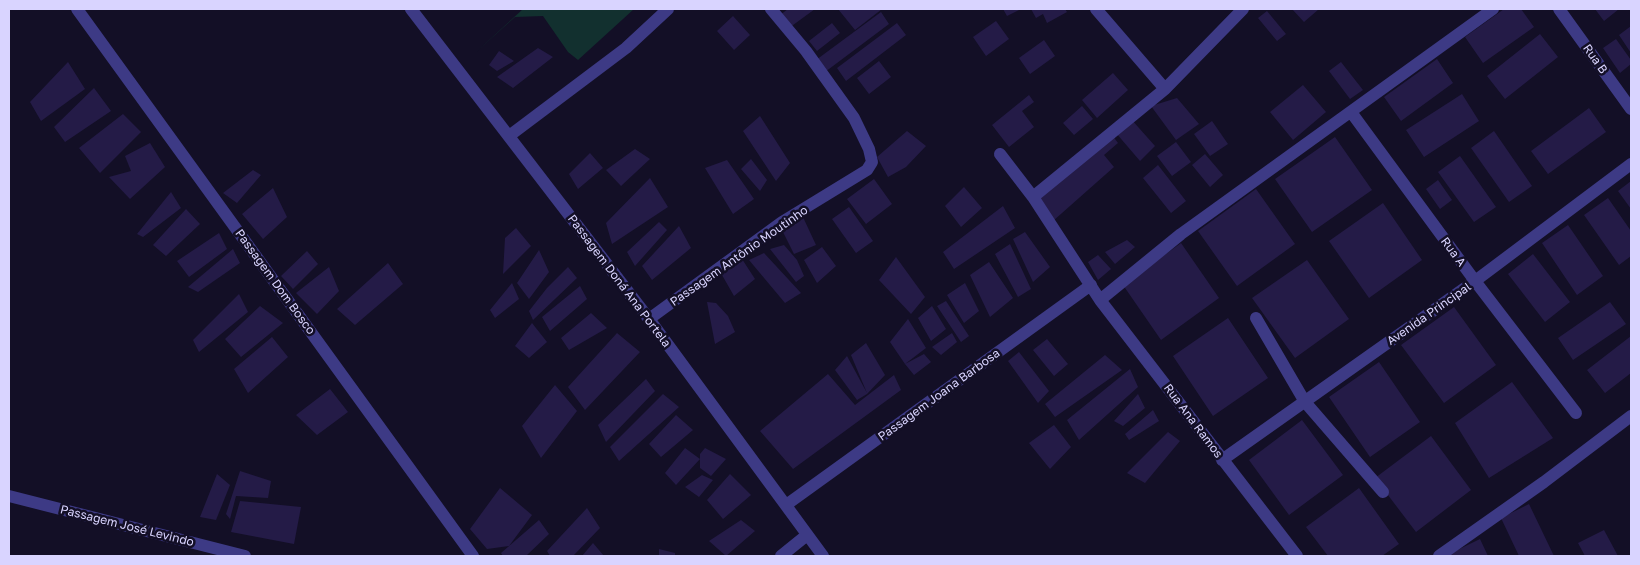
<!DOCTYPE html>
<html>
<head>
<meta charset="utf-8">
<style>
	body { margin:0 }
	#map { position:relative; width:1640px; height:565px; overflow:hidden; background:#130f26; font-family:"Golos Text",sans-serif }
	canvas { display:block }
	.frame { position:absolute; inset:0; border:10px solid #d9d4ff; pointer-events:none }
</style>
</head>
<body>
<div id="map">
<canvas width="1640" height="565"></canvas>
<div class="frame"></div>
</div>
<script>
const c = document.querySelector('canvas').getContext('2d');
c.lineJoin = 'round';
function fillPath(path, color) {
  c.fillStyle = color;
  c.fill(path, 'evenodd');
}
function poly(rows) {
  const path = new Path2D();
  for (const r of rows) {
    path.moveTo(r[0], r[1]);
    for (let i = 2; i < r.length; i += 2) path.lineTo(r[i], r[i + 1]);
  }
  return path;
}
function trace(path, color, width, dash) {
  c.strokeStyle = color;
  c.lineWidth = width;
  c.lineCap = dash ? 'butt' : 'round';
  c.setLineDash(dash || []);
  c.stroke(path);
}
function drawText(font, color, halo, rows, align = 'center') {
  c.font = font + ' "Golos Text",sans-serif';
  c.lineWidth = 5;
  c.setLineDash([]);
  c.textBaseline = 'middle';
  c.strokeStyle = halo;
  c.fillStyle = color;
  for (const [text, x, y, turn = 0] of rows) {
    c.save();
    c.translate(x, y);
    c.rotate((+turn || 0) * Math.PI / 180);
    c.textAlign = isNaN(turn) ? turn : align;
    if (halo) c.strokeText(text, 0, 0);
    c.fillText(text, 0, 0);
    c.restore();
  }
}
fillPath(poly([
	[523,9,634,9,578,60,568,52,543,16,515,17,475,53]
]), '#12302f');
fillPath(poly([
	[788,9,815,9,789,28,780,15],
	[838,9,882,9,855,30],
	[1003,9,1021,9,1007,16],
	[1031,9,1065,9,1067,12,1047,23,1043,14,1036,18],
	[1292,9,1319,9,1304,22],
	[1504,9,1521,9,1534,27,1483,63,1465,37],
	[1595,9,1619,9,1604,21],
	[1267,11,1286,34,1277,41,1258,18],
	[881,12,889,24,825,72,816,60],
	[733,16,750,35,734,50,717,31],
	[996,21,1009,39,986,56,973,37],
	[832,23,840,33,817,51,809,41],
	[897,23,906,35,846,81,837,68],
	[1631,26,1631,53,1619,35],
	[1540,34,1558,57,1505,99,1487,76],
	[1616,39,1631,60,1631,64,1620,73,1603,48],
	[1044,40,1055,56,1030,74,1019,58],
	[538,48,553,57,513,88,497,77],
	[499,51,514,61,497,71,489,65],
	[1437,59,1453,83,1401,121,1384,97],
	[879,61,891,77,869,94,857,78],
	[68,62,85,89,41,121,30,102],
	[1341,62,1363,90,1350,99,1329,71],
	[1113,73,1128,90,1097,118,1082,100],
	[1303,85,1326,112,1293,140,1270,112],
	[94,88,111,111,65,142,54,127],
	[1462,94,1479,121,1424,157,1406,130],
	[1029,95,1034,102,1022,111,1034,127,1009,147,992,125],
	[1177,98,1199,124,1176,140,1151,106],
	[1082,106,1093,119,1074,135,1063,123],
	[1589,108,1606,132,1548,174,1531,151],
	[123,114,141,132,100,173,79,148],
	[760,116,790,163,776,181,743,131],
	[1131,119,1155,146,1140,161,1116,133],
	[1212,121,1228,144,1210,156,1194,134],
	[907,131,926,146,906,167,888,177,877,157],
	[1494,131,1532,186,1509,202,1471,148],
	[1112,135,1118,143,1104,155,1114,167,1053,221,1036,202],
	[1335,137,1372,190,1312,232,1275,179],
	[1176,142,1191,162,1172,176,1157,156],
	[150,143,165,167,130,199,109,177,131,171,125,156],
	[635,149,650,159,621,186,606,170],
	[590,153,603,168,578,189,569,174],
	[1205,154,1223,175,1210,187,1192,165],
	[1460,156,1496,207,1474,222,1438,172],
	[751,159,767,180,760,191,741,169],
	[727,160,754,199,733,214,705,168],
	[1158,165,1186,201,1171,213,1143,178],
	[253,170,261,175,237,203,223,193],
	[650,178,668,207,612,244,606,223],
	[874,179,892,204,866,224,847,199],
	[1438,180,1452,200,1440,209,1426,189],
	[1631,181,1631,209,1618,191],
	[964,187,982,208,961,227,945,206],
	[273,188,287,217,263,239,242,214],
	[1256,189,1295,244,1237,286,1198,231],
	[171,192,181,208,143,237,137,234],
	[1608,198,1631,231,1631,256,1619,265,1584,215],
	[1383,203,1422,260,1369,298,1329,241],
	[1003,206,1015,228,954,269,943,252],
	[849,207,873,241,856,253,832,219],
	[186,209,200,224,166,256,153,245],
	[802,215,816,245,794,254,780,226],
	[659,222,667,230,635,266,627,252],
	[1568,225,1603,276,1577,295,1542,243],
	[679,226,691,248,652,280,642,266],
	[516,228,531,246,503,274,505,238],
	[1025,232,1050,267,1033,282,1013,239],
	[219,233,227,249,189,277,177,261],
	[1127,240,1135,247,1115,264,1105,252],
	[1181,243,1219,298,1161,340,1123,285],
	[1010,244,1031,289,1018,297,995,254],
	[784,245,797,260,804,276,796,282,770,249],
	[822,247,836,266,817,283,804,260],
	[233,249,240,263,198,292,188,287],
	[539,250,549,272,529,299,517,283],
	[307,251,318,264,293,289,281,276],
	[764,253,801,293,785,303,749,260],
	[1533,254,1570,302,1545,322,1508,274],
	[1098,255,1111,269,1098,280,1088,262],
	[896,257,925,297,911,314,879,280],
	[742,259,755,279,734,296,722,275],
	[1307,260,1349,319,1295,358,1252,298],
	[989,262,1013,298,990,317,970,275],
	[388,263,403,284,355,325,337,309],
	[329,267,339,291,317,314,296,293],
	[568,267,577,278,533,320,529,311,547,288],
	[512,283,519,299,495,318,490,310],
	[965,283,979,311,964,323,947,295],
	[580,286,587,299,550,331,542,317],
	[239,294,248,312,199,352,193,340],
	[946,301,969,336,961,342,937,306],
	[707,302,716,303,728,316,735,332,715,344],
	[1610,302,1626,324,1573,360,1558,338],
	[260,306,283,323,241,357,225,339],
	[932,306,946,329,931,341,918,318],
	[1454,307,1496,365,1444,403,1401,345],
	[591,313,607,328,569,350,561,338],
	[1228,318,1268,378,1213,416,1173,356],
	[908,319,926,348,905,364,924,354,931,362,914,375,905,364,890,342],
	[532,323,547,342,529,358,515,346],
	[617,333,640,352,585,410,568,387],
	[952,333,957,342,941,355,932,347],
	[1631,336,1631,373,1605,393,1587,370],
	[272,337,288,357,248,393,234,369],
	[1047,339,1068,364,1054,376,1033,350],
	[866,343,885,375,867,394,857,400,835,370,847,356,867,393,851,355],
	[1019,352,1049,391,1038,403,1008,361],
	[1105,355,1122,370,1055,417,1045,404],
	[1379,362,1420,422,1370,457,1329,397],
	[1130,369,1138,387,1079,440,1067,420],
	[828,374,855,405,894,375,901,390,793,469,760,431],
	[646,379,655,391,606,442,598,425],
	[1512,382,1553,438,1489,478,1455,423],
	[555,385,577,411,541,458,522,426],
	[330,389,348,412,317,435,296,415],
	[663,394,679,407,619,461,610,447],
	[1138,394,1145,408,1123,426,1114,421],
	[1153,410,1159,421,1129,440,1125,434],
	[676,415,693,430,661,457,649,444],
	[1302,420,1343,475,1289,515,1249,460],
	[1054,425,1071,447,1050,469,1029,443],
	[1168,432,1180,441,1145,483,1127,473],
	[1431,436,1471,490,1416,532,1375,478],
	[685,448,700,459,676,485,665,473],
	[705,448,726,459,711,476,700,468,700,454],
	[240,471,271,481,268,498,236,496,230,519,226,514],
	[217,474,230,485,216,520,200,517],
	[730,474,751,495,723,519,707,500],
	[702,475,713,480,699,497,685,487],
	[500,488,532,515,509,546,487,549,470,529],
	[1359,488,1399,544,1382,556,1328,556,1306,527],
	[240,501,301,507,294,544,231,532],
	[1529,504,1554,556,1519,556,1501,518],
	[587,508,600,528,573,556,550,556,547,551],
	[539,520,549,534,526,556,503,556,501,553],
	[741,520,755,531,726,556,709,541],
	[1604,530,1618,556,1585,556,1578,543],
	[1480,539,1488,556,1445,556],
	[593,543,604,556,582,556],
	[659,549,675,553,675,556,659,556]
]), '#241b47');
trace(poly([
	[77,9,473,556],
	[411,9,649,319,823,556],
	[1096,9,1165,89],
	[1559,9,1631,109],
	[1351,112,1475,281,1576,413],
	[509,136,626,48,668,9],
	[1000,154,1033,197,1100,300,1297,556],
	[1033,197,1165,89,1243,9],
	[1100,300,1181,234,1493,9],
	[1256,318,1305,402,1383,492],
	[649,319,782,222,867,170,872,162,869,149,854,118,806,51,771,9],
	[1222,460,1475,281,1631,164],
	[9,496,245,556],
	[786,505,1091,285],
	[781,556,807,535],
	[1439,556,1544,482,1631,416]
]), '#3d3a85', 12);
drawText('12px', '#d9d4ff', '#130f26', [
	["Rua B",1595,59,55],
	["Rua A",1453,252,54],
	["Passagem Antônio Moutinho",739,256,-35],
	["Passagem Doná Ana Portela",619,281,53],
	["Passagem Dom Bosco",275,282,54],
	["Avenida Principal",1429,314,-35],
	["Passagem Joana Barbosa",939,395,-36],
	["Rua Ana Ramos",1193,421,53],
	["Passagem José Levindo",127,526,14]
]);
</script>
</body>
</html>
